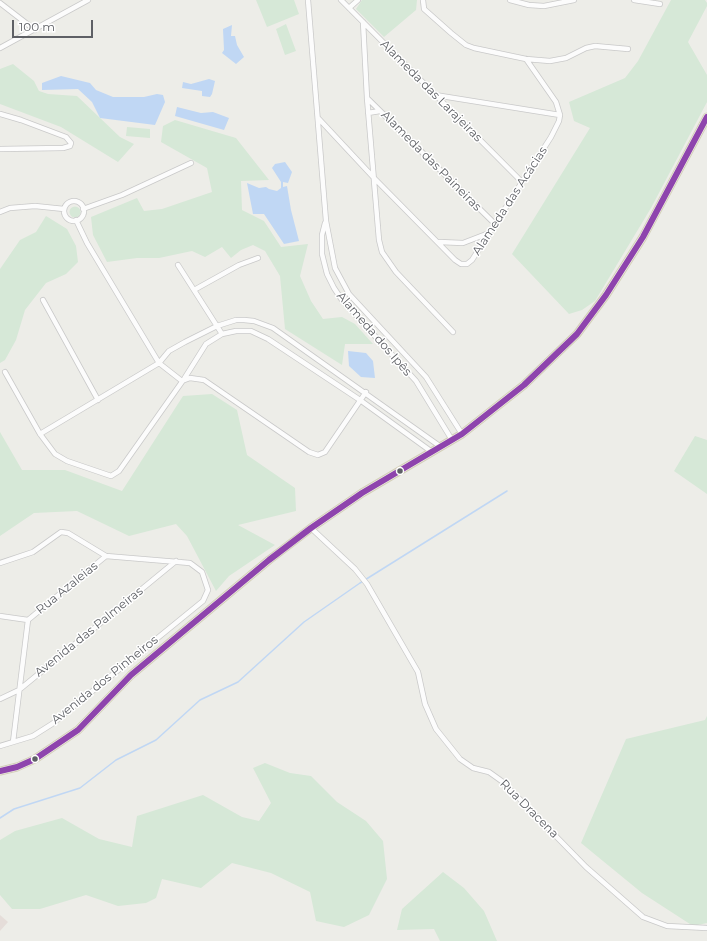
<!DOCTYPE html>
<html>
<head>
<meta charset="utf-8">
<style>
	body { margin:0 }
	#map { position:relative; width:707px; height:941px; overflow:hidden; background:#edede8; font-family:Montserrat,sans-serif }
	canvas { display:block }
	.scale { position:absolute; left:12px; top:20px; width:81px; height:18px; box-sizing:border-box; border:2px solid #5e6065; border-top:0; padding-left:5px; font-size:12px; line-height:14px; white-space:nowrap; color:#5e6065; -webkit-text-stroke:3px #fff; paint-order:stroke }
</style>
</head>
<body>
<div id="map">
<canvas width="707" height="941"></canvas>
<div class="scale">100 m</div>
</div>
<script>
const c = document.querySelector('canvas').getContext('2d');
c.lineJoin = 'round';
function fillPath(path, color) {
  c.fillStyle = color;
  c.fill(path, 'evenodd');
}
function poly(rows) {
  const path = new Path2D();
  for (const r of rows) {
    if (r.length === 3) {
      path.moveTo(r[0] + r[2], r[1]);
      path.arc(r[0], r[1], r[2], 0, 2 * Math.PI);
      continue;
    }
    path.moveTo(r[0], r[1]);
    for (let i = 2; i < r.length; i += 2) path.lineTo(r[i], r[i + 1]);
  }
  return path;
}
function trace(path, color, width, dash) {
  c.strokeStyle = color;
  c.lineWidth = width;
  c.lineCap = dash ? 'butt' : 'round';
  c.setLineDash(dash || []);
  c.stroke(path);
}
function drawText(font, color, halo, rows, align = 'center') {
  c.font = font + ' Montserrat,sans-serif';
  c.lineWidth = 3;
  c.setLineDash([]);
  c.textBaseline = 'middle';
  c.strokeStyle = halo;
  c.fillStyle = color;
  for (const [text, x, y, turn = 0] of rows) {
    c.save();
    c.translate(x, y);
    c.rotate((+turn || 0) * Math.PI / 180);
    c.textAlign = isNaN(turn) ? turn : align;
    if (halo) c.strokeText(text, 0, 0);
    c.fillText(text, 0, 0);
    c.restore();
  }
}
fillPath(poly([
	[0,915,8,922,0,931]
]), '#e5ddd9');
fillPath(poly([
	[256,0,294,0,299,14,267,27],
	[362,0,417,0,416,10,384,37,356,9],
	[671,0,705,0,707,3,707,6,688,42,707,75,707,102,651,208,595,301,582,310,569,314,512,254,590,128,574,121,569,102,625,78,638,61],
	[286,24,296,51,285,55,276,29],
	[13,64,34,81,39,91,48,94,77,96,120,137,134,144,118,162,61,127,0,104,0,69],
	[175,120,236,138,269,180,241,181,242,210,264,221,281,247,308,244,300,276,311,301,323,319,342,317,355,324,373,344,345,344,342,365,285,329,280,276,265,251,253,245,241,250,231,258,222,247,205,257,192,251,159,258,137,258,107,262,93,235,91,217,137,198,144,211,162,209,212,192,207,168,161,142,163,126],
	[127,127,150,129,150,138,126,136],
	[75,212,5.5],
	[46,216,67,229,76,246,78,262,66,274,46,283,25,310,16,340,5,360,0,363,0,269,20,240,36,232],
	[212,394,237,410,247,455,295,488,296,511,238,525,275,545,229,576,216,591,187,536,176,524,129,536,77,511,34,513,0,536,0,432,22,470,65,470,122,491,183,396],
	[695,436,707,440,707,494,674,471],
	[707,716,707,923,693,926,642,893,581,843,626,739,705,720],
	[265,763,290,773,311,776,337,802,366,821,383,841,387,879,369,915,344,927,316,921,310,892,271,873,232,863,201,888,162,879,156,898,146,903,118,906,86,895,40,909,12,909,0,895,0,840,15,831,62,818,99,839,132,847,137,816,203,795,242,817,259,821,271,803,253,768],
	[443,872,464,888,484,911,497,941,440,941,434,929,397,930,402,909]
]), '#d6e8d7');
fillPath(poly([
	[232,25,231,36,235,36,237,45,244,57,236,64,222,53,224,50,223,29],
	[61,76,90,83,96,90,113,97,144,97,157,94,163,95,165,102,155,125,100,118,92,102,78,89,42,90,42,83],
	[209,79,215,81,212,94,210,97,202,96,202,91,182,88,183,82,191,84],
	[177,107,201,113,213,112,229,118,224,130,175,116],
	[285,162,292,172,288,183,283,182,283,187,287,186,291,210,299,241,284,244,264,214,253,214,247,183,259,188,266,187,269,189,277,191,281,188,281,182,272,168,275,164],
	[348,351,366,353,373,361,375,378,361,377,349,366]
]), '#c0d7f4');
trace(poly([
	[0,818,14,809,80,788,116,760,156,740,200,700,238,682,304,622,360,583,507,491]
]), '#c0d7f4', 1.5);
const minor = poly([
	[308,0,326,221,335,268,349,294,426,377,462,434],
	[341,0,522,182],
	[423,0,424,9,451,33,466,45,474,48,526,59,550,61,566,58,586,48,595,46,628,49],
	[510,0,529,5,544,6,574,0],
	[634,0,660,4],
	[0,3,35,30],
	[349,8,358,0],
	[363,22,367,98,379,240,382,252,396,272,453,332],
	[0,48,88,0],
	[435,95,560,115],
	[367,98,495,224],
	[368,113,380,111],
	[0,114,21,120,66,137,71,143,70,146,63,148,0,149],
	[319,119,375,179,455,260,461,264,467,264,472,260,551,137,559,121,560,115,556,102,526,59],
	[74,211,10],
	[83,209,122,195,191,163],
	[0,212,10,208,35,206,64,209],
	[76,220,87,243,159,363,182,381,190,378,204,380,309,452,318,455,325,452,366,392],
	[325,223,322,235,322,254,327,274,334,288,342,300,416,381,452,440],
	[439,242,463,243,489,233],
	[178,265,222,334],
	[194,290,239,265,258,258],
	[43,300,98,400],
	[5,372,40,434,55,454,67,461,111,476,119,471,184,379,206,344,222,334,236,331,251,331,268,339,360,400,432,452],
	[40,434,159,363,169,351,185,342,217,326,236,320,244,320,254,321,273,328,441,447],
	[311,528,355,569,367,584,418,672,425,704,436,729,460,759,473,768,489,772,503,782,586,867,643,917,667,926,707,928],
	[0,563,33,552,61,532,68,533,106,556,190,563,202,572,208,590,203,601,52,724,33,736,0,746],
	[0,616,28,620],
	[28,620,106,556],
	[0,699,19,690,176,561],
	[13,742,28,620]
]);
const primary = poly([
	[0,771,17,767,35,759,78,730,131,675,269,560,311,528,362,493,462,434,524,385,577,334,606,295,643,237,707,117]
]);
trace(minor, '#c9c9c9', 6);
trace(primary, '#d3cfb8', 9);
trace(minor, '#fcfcfc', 4.5);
trace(primary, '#f2f2e9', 7);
trace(poly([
	[0,771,17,767,35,759,78,730,131,675,269,560,311,528,362,493,462,434,524,385,577,334,606,295,643,237,707,117]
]), '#8e44ad', 6);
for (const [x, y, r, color] of [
	[400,471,3.5,"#5e6065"],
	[35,759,3.5,"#5e6065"]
]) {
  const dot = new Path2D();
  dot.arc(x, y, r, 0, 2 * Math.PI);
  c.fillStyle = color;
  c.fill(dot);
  trace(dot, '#fff', 1.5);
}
drawText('12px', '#5e6065', '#fff', [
	["Alameda das Larajeiras",431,91,45],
	["Alameda das Paineiras",431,161,45],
	["Alameda das Acácias",510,201,-57],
	["Alameda dos Ipês",374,334,49],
	["Rua Azaleias",67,588,-39],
	["Avenida das Palmeiras",89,632,-39],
	["Avenida dos Pinheiros",105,680,-39],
	["Rua Dracena",529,809,45]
]);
</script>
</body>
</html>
